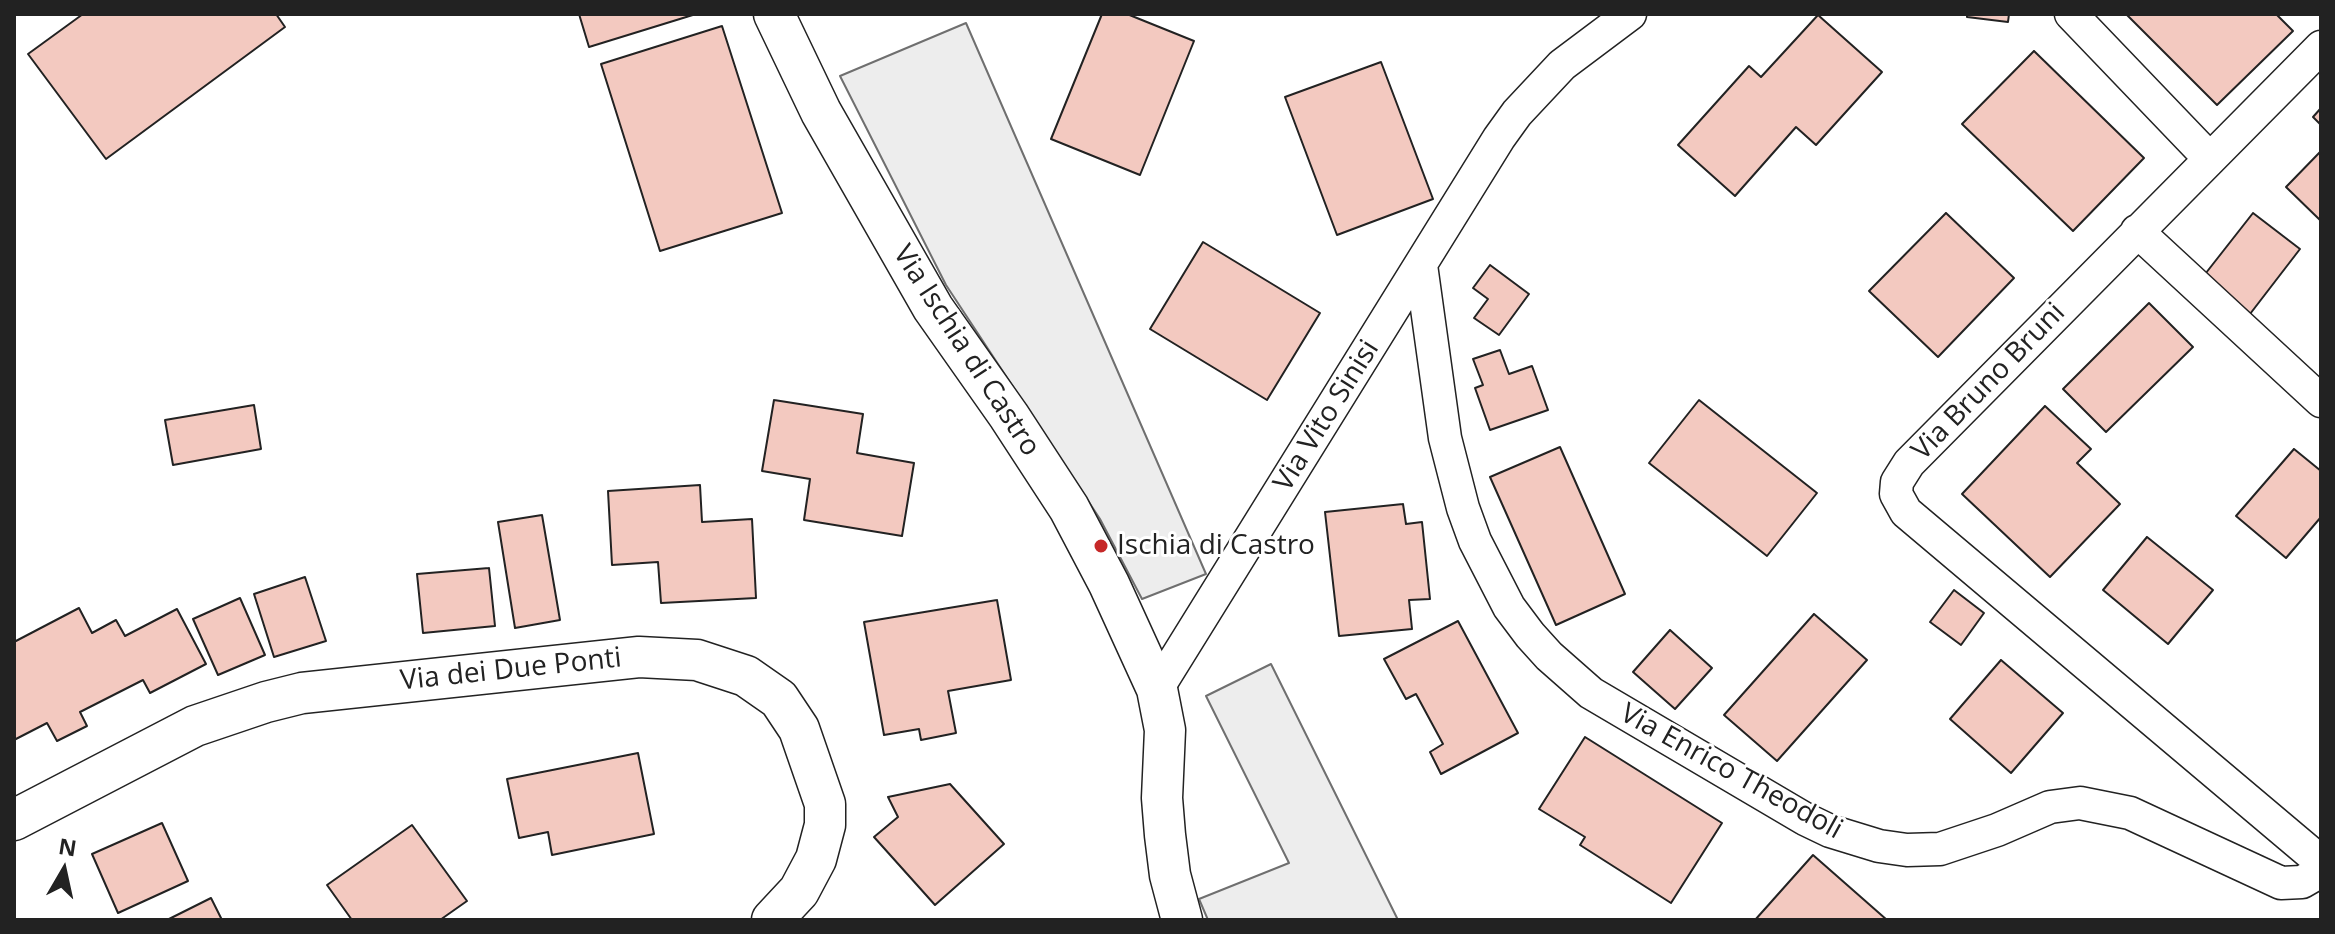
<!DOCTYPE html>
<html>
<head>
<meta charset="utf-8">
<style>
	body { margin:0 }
	#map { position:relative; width:2335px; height:934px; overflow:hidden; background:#fff; font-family:"Open Sans",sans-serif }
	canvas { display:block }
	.frame { position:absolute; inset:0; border:16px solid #222; pointer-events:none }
	.north { position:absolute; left:24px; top:830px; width:80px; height:80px; -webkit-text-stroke:6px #fff; paint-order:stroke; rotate:9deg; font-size:22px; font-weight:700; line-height:32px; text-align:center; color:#222 }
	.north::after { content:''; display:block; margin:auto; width:28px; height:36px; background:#222; clip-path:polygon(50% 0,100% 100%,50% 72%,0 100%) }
</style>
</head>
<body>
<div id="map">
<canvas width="2335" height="934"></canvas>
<div class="frame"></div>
<div class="north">N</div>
</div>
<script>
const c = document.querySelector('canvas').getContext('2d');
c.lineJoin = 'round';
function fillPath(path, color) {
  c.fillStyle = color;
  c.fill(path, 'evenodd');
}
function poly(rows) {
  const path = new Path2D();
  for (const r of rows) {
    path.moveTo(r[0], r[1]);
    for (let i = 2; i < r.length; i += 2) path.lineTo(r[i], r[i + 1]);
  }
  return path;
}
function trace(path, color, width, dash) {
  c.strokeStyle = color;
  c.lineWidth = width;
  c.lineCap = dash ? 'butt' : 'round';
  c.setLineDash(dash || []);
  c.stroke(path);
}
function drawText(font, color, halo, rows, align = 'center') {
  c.font = font + ' "Open Sans",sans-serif';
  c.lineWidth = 6;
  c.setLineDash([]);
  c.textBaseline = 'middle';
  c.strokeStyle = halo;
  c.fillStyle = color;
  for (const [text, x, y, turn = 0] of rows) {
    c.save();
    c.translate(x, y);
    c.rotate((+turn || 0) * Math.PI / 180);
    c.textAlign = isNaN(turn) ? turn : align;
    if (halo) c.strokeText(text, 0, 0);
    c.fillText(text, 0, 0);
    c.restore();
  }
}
const parking = poly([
	[966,23,1206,574,1142,599,1100,519,946,285,840,76,966,23],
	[1271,664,1398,920,1208,920,1199,899,1289,863,1206,696,1271,664]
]);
fillPath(parking, '#ededed');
trace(parking, '#6f6f6f', 2);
const building = poly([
	[83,14,276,14,285,27,106,159,28,54,83,14],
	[579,14,696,14,589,47,579,14],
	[1102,14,1127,14,1194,41,1140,175,1051,139,1102,14],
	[1967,14,2009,14,2008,22,1967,17,1967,14],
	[2126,14,2276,14,2293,31,2217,105,2126,14],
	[1818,15,1882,72,1816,145,1796,127,1735,196,1678,145,1749,66,1761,77,1818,15],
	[722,26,782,213,660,251,601,64,722,26],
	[2034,51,2144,158,2073,231,1962,124,2034,51],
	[1381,62,1433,199,1337,235,1285,97,1381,62],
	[2321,108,2321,125,2313,117,2321,108],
	[2321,151,2321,221,2286,187,2321,151],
	[1946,213,2014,278,1938,357,1869,291,1946,213],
	[2253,213,2300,249,2250,314,2202,278,2253,213],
	[1203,242,1320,313,1267,400,1150,329,1203,242],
	[1490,265,1529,294,1499,335,1474,318,1488,299,1473,288,1490,265],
	[2149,303,2193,347,2106,432,2063,389,2149,303],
	[1500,350,1509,374,1532,366,1548,410,1490,430,1475,388,1483,385,1473,359,1500,350],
	[774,400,863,414,857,453,914,463,902,536,804,520,810,479,762,471,774,400],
	[1699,400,1817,493,1767,556,1649,463,1699,400],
	[254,405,261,449,173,465,165,420,254,405],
	[2045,406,2091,449,2077,463,2120,504,2050,577,1962,494,2045,406],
	[1560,447,1625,594,1556,625,1490,477,1560,447],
	[2294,449,2321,471,2321,517,2286,558,2236,516,2294,449],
	[700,485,702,522,752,519,756,598,661,603,658,562,612,565,608,491,700,485],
	[1403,504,1406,524,1422,522,1430,599,1409,600,1412,629,1339,636,1325,512,1403,504],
	[542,515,560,620,515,628,498,522,542,515],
	[2147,537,2213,590,2168,644,2103,590,2147,537],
	[489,568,495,626,423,633,417,574,489,568],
	[305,577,326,641,274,657,254,594,305,577],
	[1954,590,1984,613,1961,645,1930,622,1954,590],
	[240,598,265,655,218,675,193,619,240,598],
	[997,600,1011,680,948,691,956,733,921,740,919,729,884,735,864,622,997,600],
	[79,608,92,633,116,620,125,636,177,609,206,664,150,693,143,680,80,712,87,726,57,741,47,723,14,740,14,642,79,608],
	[1814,614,1867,660,1777,761,1724,715,1814,614],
	[1458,621,1518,733,1441,774,1430,752,1443,744,1416,694,1406,699,1384,659,1458,621],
	[1670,630,1712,668,1675,709,1633,672,1670,630],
	[2001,660,2063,713,2011,773,1950,719,2001,660],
	[1585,737,1722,823,1671,903,1580,845,1585,837,1539,809,1585,737],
	[638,753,654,834,552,855,548,832,519,838,507,779,638,753],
	[950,784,1004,844,935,905,874,837,898,817,888,797,950,784],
	[162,823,188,881,118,913,92,854,162,823],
	[412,825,467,901,440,920,352,920,327,885,412,825],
	[1813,855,1887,920,1755,920,1813,855],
	[211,898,222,920,167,920,211,898]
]);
fillPath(building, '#f3c9c0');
trace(building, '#222', 2);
const minor = poly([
	[2071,14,2210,159],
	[2321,47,1909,463,1897,482,1896,494,1906,512,2321,862],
	[2137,231,2321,401],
	[1421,265,1445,438,1463,508,1475,541,1509,607,1530,635,1549,656,1591,693,1805,819,1830,831,1879,846,1907,850,1940,849,1997,830,2050,807,2080,803,2130,813,2281,883,2302,882,2321,871],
	[1157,689,1499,138,1517,113,1562,65,1630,14]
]);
const tertiary = poly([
	[774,14,821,112,933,308,1009,416,1069,508,1109,584,1157,689,1165,730,1162,798,1165,835,1170,875,1182,920],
	[14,820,195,726,266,702,302,693,639,657,697,660,746,676,779,699,799,729,825,804,825,825,816,859,799,891,772,920]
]);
trace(minor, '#222', 35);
trace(tertiary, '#222', 43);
trace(minor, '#fff', 32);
trace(tertiary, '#fff', 40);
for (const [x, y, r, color] of [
	[1101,546,8,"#c62828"]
]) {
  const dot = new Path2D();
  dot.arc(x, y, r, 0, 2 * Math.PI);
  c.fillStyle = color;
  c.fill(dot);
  trace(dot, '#fff', 3);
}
drawText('28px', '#222', '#fff', [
	["Via Ischia di Castro",966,351,57],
	["Via Bruno Bruni",1989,382,-46],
	["Via Vito Sinisi",1327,416,-58],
	["Via dei Due Ponti",511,670,-6],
	["Via Enrico Theodoli",1731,772,29]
]);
drawText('28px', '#222', '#fff', [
	["Ischia di Castro",1117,546]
], 'left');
</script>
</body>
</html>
